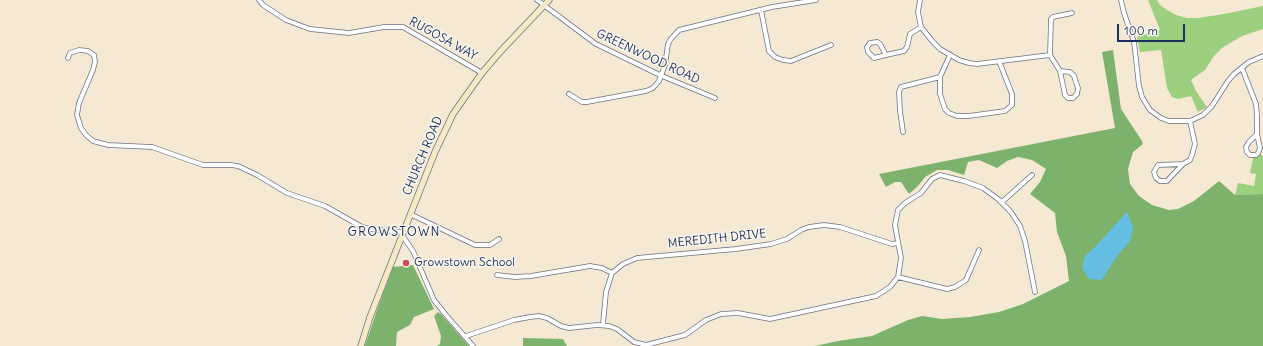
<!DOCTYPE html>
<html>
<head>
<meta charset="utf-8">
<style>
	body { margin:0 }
	#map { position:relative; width:1263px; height:346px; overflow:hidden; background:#f6e9d3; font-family:Delius,sans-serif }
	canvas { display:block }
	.scale { position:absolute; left:1117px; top:24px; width:68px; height:18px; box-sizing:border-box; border:2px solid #1b2f5e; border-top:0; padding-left:5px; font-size:12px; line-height:14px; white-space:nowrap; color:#1b2f5e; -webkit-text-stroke:3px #fbf7ec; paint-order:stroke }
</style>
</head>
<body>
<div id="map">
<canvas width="1263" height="346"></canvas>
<div class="scale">100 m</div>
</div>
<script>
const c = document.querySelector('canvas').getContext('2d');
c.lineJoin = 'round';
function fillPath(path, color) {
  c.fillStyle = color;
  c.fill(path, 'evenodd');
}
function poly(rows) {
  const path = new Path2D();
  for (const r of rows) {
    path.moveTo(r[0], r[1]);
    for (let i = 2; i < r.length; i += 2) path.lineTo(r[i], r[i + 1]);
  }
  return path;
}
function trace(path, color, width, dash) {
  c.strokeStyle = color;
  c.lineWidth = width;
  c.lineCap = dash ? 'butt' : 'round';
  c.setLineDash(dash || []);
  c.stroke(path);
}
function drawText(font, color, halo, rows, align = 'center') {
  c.font = font + ' Delius,sans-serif';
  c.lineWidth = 3;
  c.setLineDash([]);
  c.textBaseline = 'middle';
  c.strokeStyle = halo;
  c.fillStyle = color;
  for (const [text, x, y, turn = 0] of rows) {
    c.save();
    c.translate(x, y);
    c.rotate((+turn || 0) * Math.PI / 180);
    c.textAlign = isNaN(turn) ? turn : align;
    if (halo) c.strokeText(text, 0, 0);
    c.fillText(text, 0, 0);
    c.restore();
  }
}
fillPath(poly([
	[1148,0,1157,0,1160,5,1167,10,1176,15,1187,18,1198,18,1224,14,1263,6,1263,29,1242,36,1222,48,1214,56,1205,70,1191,80,1196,91,1207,107,1198,112,1191,96,1178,99,1172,97,1167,88,1161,50,1140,52,1137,37,1160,30],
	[1260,154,1263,156,1263,194,1235,195,1238,183,1254,186,1256,174,1250,173,1253,158]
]), '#9ccf7e');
fillPath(poly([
	[1113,50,1121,109,1142,141,1143,144,1133,152,1128,169,1130,184,1139,196,1152,205,1169,210,1178,209,1194,201,1219,181,1235,195,1263,194,1263,346,815,346,838,341,872,336,908,320,922,316,942,319,970,317,999,312,1023,304,1069,281,1066,256,1057,232,1055,213,1030,194,1040,182,1046,169,1032,160,1018,157,1007,161,997,168,979,160,968,162,964,175,948,170,937,170,925,177,918,186,909,194,901,182,895,182,886,187,879,174,1115,128,1102,52],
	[413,265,434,309,414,317,410,325,397,332,396,346,365,346,378,307,393,267],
	[438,312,441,314,469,346,437,346,440,344,441,336,434,316],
	[523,338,563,339,567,346,523,346]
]), '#7db26d');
fillPath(poly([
	[1127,212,1133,228,1130,241,1117,256,1102,280,1089,279,1082,268,1085,256,1095,247]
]), '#65bfe2');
const street = poly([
	[259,0,263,5,286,20,310,29,349,33,384,27,403,27,482,73],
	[537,0,596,44,662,76,715,98],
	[920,0,918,12,921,27,933,42,940,49,959,60,969,63,977,64,1050,55,1060,71],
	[1121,0,1124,13,1134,42,1139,86,1142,97,1150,110,1161,118,1169,121,1190,121,1203,115,1212,106,1228,81,1234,74,1249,62,1263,56],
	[761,10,769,51,775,57,783,60,791,61,831,45],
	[877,42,880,44,886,55,874,58,868,52,867,47,870,43,877,42],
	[886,55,904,51,907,47,910,34,921,27],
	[950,55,940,77,940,94,945,109,949,113,957,116,969,116,1005,111,1012,105,1012,94,999,61],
	[1050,55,1051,19,1053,17,1072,13],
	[68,58,70,53,79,50,88,51,94,55,95,62,93,70,79,103,77,115,81,128,86,135,93,141,108,145,152,147,203,165,231,165,238,166,257,175,287,193,325,206,362,227,370,229,403,232],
	[1242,68,1256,104,1257,115,1257,134,1260,148,1258,153,1256,155,1250,155,1247,152,1246,147,1249,142,1257,134],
	[1060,71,1070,72,1074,76,1078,88,1077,94,1073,98,1068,98,1065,95,1060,71],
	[569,94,582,102,587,102,646,91,653,88,659,81,665,65,668,44,670,40,679,30,772,7,816,0],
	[903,132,900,111,899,92,901,87,940,77],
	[1183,164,1158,165,1154,172,1156,178,1160,181,1167,181,1183,164,1190,160,1192,155,1195,144,1190,121],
	[1002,202,1032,175],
	[410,214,475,245,490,245,499,239],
	[402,235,413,251,434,300,446,315,473,346],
	[497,275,515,277,531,276,590,266,602,268,612,273],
	[898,277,947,289,955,287,966,280,979,250],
	[603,324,606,292,612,273,623,264,637,258,736,249,771,244,787,239,801,230,809,227,824,225,840,227,892,244,898,243],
	[466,336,514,320,530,317,539,316,547,318,561,326,569,328,597,325,609,326,617,329,634,342,646,345,685,335,706,320,721,314,738,313,770,319,876,296,890,287,898,277,901,258,895,225,898,210,905,203,921,193,932,179,940,175,964,181,983,188,998,199,1011,212,1020,226,1025,241,1035,292]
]);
const secondary = poly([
	[361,346,370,317,435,152,453,114,482,73,500,52,549,0]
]);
trace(street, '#687087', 5.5);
trace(secondary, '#687087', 7);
trace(street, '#fff', 4);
trace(secondary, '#f6e9c3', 5.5);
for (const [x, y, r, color] of [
	[406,263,4,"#d1495b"]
]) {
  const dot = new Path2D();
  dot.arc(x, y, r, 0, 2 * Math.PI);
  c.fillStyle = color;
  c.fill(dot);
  trace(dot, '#fbf7ec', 1.5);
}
drawText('12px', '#1b2f5e', '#fbf7ec', [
	["RUGOSA WAY",443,39,29],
	["GREENWOOD ROAD",648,57,25],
	["CHURCH ROAD",423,156,-67],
	["MEREDITH DRIVE",717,239,-6]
]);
drawText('12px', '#1b2f5e', '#fbf7ec', [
	["Growstown School",414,263]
], 'left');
c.letterSpacing = '1px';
drawText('13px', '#1b2f5e', '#fbf7ec', [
	["GROWSTOWN",394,232]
]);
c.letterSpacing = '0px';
</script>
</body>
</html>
